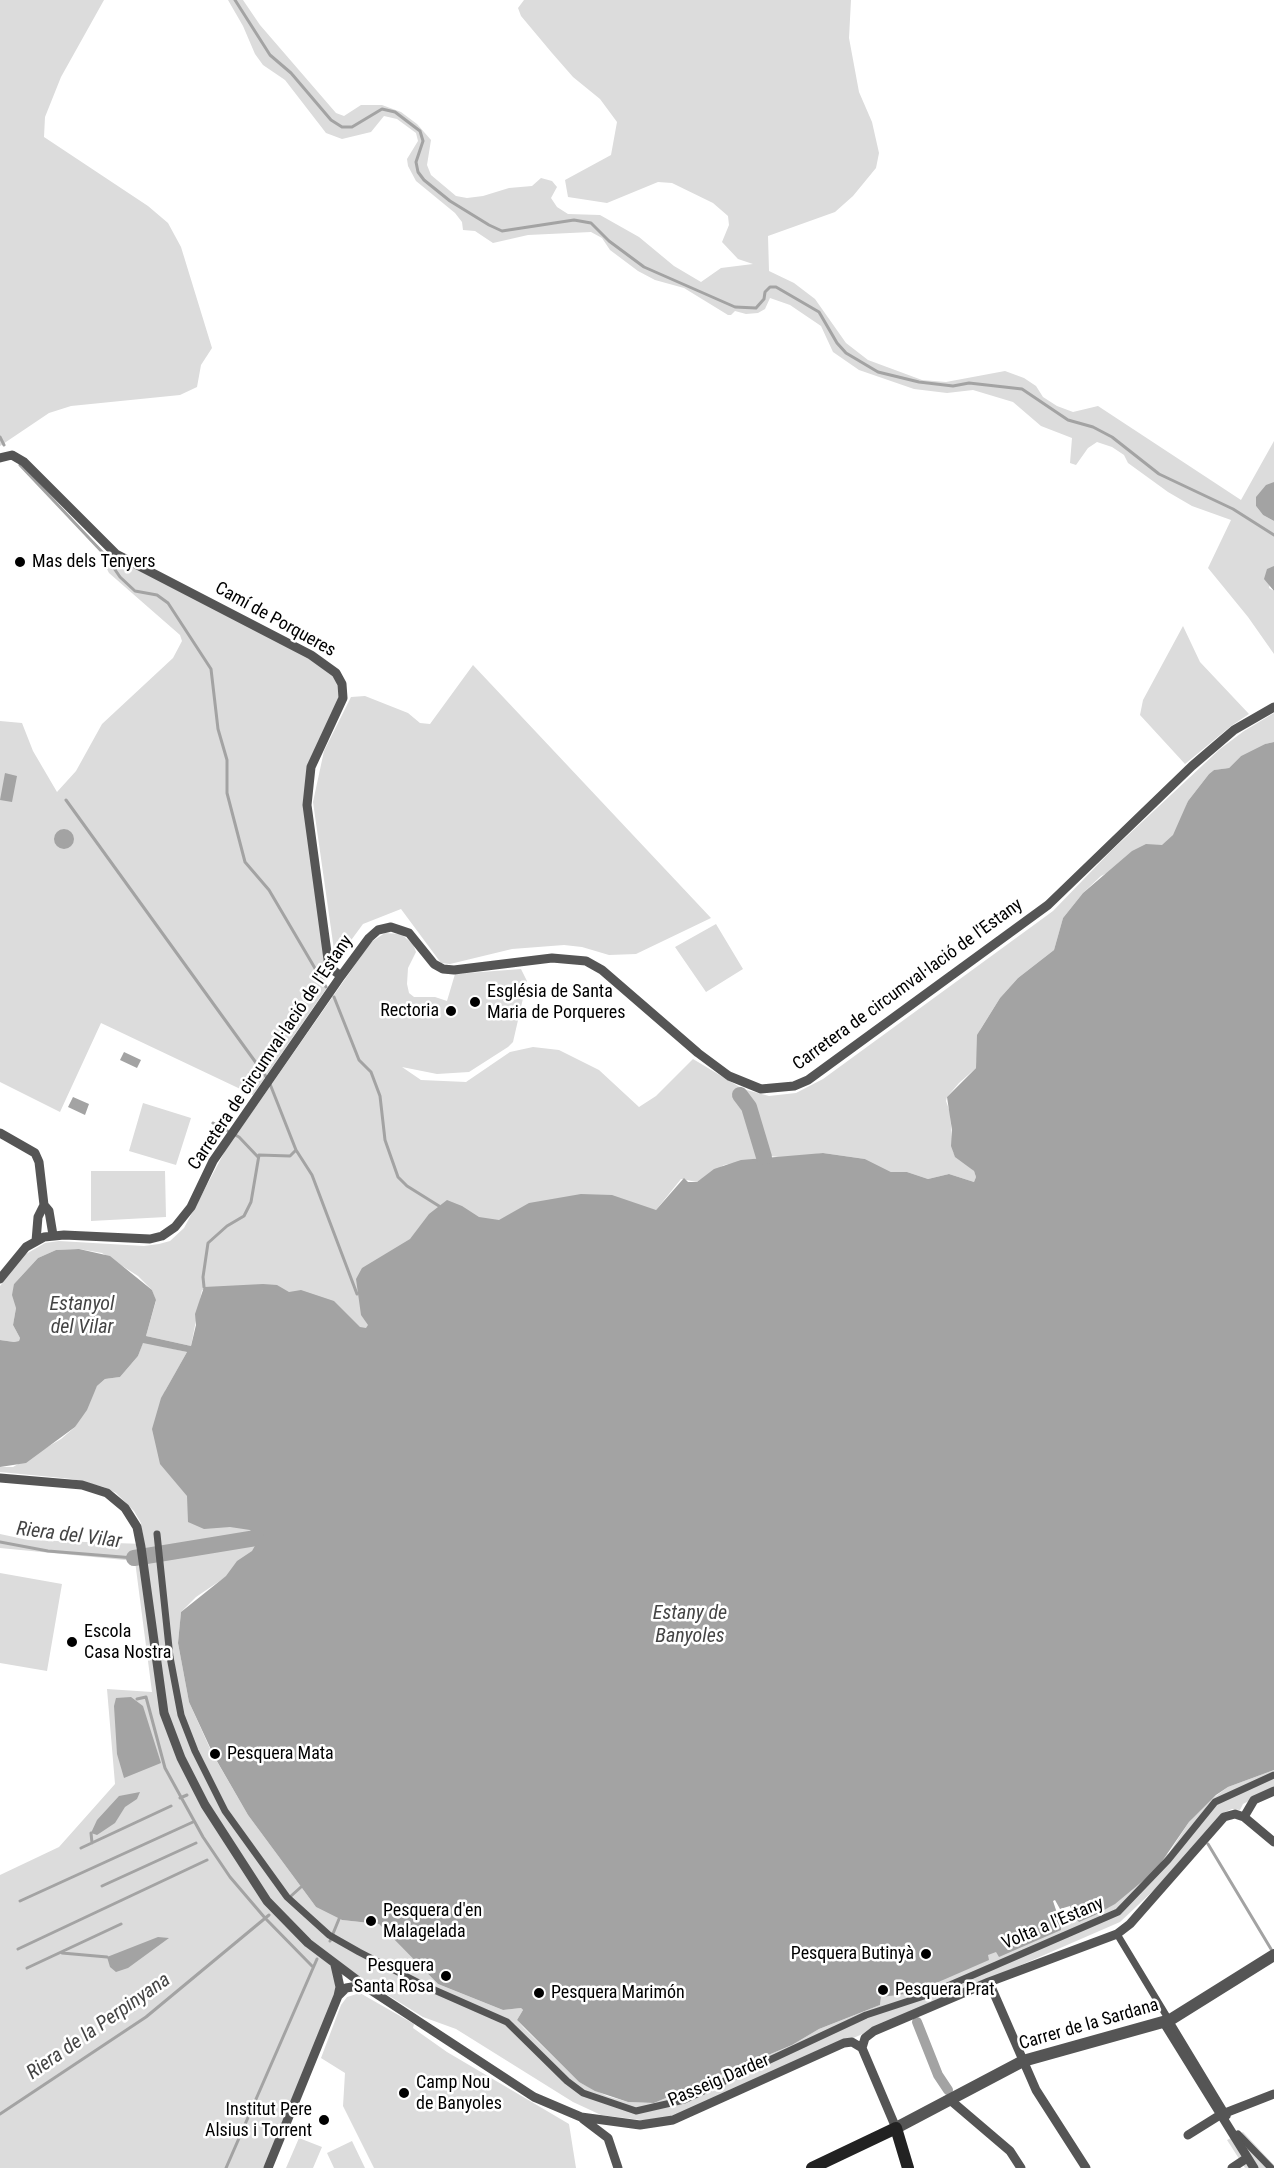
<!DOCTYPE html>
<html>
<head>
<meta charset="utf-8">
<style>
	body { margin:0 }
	canvas { display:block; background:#fff }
</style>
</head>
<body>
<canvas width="1274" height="2168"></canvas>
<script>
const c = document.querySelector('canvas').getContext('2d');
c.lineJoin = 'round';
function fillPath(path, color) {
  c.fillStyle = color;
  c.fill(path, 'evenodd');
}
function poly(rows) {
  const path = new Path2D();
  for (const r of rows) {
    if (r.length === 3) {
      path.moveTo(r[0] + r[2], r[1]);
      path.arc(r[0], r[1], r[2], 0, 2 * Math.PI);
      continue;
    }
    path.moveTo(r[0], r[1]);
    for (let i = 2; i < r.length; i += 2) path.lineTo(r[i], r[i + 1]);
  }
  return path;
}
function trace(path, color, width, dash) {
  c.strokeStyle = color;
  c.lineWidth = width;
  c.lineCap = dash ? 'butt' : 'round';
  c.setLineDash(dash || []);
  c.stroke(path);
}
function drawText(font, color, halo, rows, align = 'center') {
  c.font = font + ' "Roboto Condensed",sans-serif';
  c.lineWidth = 5;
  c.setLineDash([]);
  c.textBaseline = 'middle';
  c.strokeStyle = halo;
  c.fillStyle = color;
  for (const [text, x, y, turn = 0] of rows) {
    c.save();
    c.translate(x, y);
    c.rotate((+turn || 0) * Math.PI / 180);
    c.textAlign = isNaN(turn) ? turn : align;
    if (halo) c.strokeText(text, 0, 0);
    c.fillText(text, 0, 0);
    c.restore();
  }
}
fillPath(poly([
	[0,0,104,0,61,77,45,117,44,137,148,206,168,223,181,247,212,348,201,365,197,387,180,395,71,406,49,413,0,446],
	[228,0,243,0,260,25,336,113,344,116,361,105,382,105,401,112,417,124,431,140,427,165,431,175,456,196,467,198,483,196,509,188,532,186,541,178,552,181,557,187,551,198,557,207,568,214,600,215,639,237,674,266,701,282,721,268,753,264,738,259,722,242,729,225,728,216,713,203,672,183,658,182,607,203,568,197,565,180,611,155,617,122,600,99,573,77,552,53,521,16,518,8,524,0,851,0,849,38,859,92,872,122,879,153,876,168,853,196,835,212,768,236,769,271,794,283,815,299,846,343,868,360,922,380,946,382,1005,371,1024,378,1036,386,1043,397,1057,406,1073,412,1098,406,1241,500,1274,441,1274,482,1256,506,1263,515,1274,521,1274,566,1269,588,1274,591,1274,654,1248,617,1208,568,1231,520,1192,506,1168,492,1128,463,1124,455,1112,447,1097,442,1088,448,1076,465,1070,463,1072,438,1041,426,1013,402,973,390,947,393,914,389,859,370,833,352,821,326,790,305,770,298,765,309,758,313,746,314,735,311,731,315,728,315,684,288,655,280,638,271,610,250,602,238,591,232,528,235,493,243,475,231,463,230,462,222,455,213,416,181,408,166,407,159,418,141,416,133,397,119,384,116,371,132,342,139,326,133,285,80,263,65,255,54,243,26],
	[111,556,310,658,334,675,339,685,340,697,307,766,326,989,253,1095,101,1023,60,1112,0,1082,0,721,22,723,33,751,57,792,76,771,102,724,173,658,182,641,180,635,109,573,103,561],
	[1183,626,1200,662,1249,714,1231,726,1185,764,1140,715,1143,700],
	[473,665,711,918,636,954,609,955,582,947,564,945,512,949,450,964,441,963,401,909,363,924,338,958,335,957,313,802,324,751,351,697,365,696,408,713,420,723,430,724],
	[1274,713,1274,742,1265,744,1241,756,1229,768,1214,770,1209,774,1188,801,1174,841,1101,876,1083,893,1063,918,1054,950,1018,978,1000,998,980,1030,976,1068,959,1083,947,1097,946,1101,950,1112,953,1152,974,1171,976,1177,974,1182,949,1174,928,1179,907,1172,891,1172,865,1159,823,1153,788,1158,769,1156,724,1165,697,1182,681,1179,656,1210,372,1335,202,1290,191,1346,146,1336,156,1301,152,1290,138,1276,102,1253,79,1249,56,1250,38,1258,14,1284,16,1308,13,1325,20,1338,19,1341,14,1342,0,1340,0,1286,26,1254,45,1243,59,1241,144,1246,159,1244,170,1241,184,1228,225,1151,371,942,385,933,401,934,413,944,416,952,408,968,407,984,409,993,414,997,435,997,447,1001,455,974,521,969,527,981,513,1042,508,1047,469,1072,437,1074,402,1067,421,1080,466,1082,510,1052,533,1047,559,1050,599,1070,639,1107,656,1096,693,1059,743,1089,769,1096,796,1093,823,1079,1053,911,1110,852,1220,749,1244,731],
	[716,924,743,969,706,992,675,947],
	[143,1103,191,1118,176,1165,129,1151],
	[91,1171,165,1171,166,1217,91,1221],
	[143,1342,187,1352,165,1391,252,1523,264,1551,196,1597,181,1612,178,1643,189,1702,212,1753,248,1815,316,1907,342,1920,379,1924,438,1984,503,2010,521,2008,523,2010,517,2020,524,2028,579,2082,607,2096,628,2102,654,2103,792,2045,819,2029,880,2005,881,1997,1061,1923,1169,1853,1189,1822,1205,1804,1228,1787,1274,1770,1274,1788,1243,1804,1240,1810,1232,1809,1223,1813,1154,1890,1120,1922,674,2116,649,2121,601,2115,573,2102,456,2029,423,2017,346,1969,265,2168,0,2168,0,1875,59,1847,115,1784,107,1689,152,1692,135,1561,0,1548,0,1534,28,1540,144,1544,141,1523,134,1511,116,1493,104,1487,72,1479,0,1472,0,1467,13,1467,61,1439,75,1427,97,1386,105,1379,120,1377,138,1356],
	[0,1573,62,1584,47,1671,0,1663],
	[360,1993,414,2024,413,2028,447,2052,569,2124,576,2168,374,2168,343,2106,345,2073,321,2058,341,2005,347,1997],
	[1243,2132,1274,2165,1274,2168,1245,2168,1227,2140],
	[299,2138,322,2147,313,2168,286,2168],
	[352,2141,365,2168,334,2168,327,2153]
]), '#dcdcdc');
fillPath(poly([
	[1274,482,1274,521,1263,515,1256,506,1256,497,1266,485],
	[1274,566,1274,591,1264,579,1267,569],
	[1274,742,1274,1770,1228,1787,1216,1795,1189,1822,1156,1870,1115,1904,1095,1915,1079,1922,1075,1917,1061,1923,1061,1930,999,1957,996,1952,988,1955,989,1960,927,1987,905,1994,881,1997,880,2005,819,2029,792,2045,654,2103,628,2102,595,2091,579,2082,517,2020,523,2010,521,2008,503,2010,438,1984,379,1924,342,1920,316,1907,248,1815,214,1756,189,1702,178,1643,181,1612,226,1576,237,1561,252,1551,256,1544,254,1534,250,1530,230,1527,204,1529,188,1522,187,1496,160,1464,152,1429,161,1398,187,1352,143,1343,138,1356,120,1377,105,1379,97,1386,87,1410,75,1427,26,1463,0,1467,0,1340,14,1342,19,1341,20,1338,13,1325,16,1308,12,1295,14,1284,38,1258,56,1250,79,1249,110,1256,152,1290,156,1300,146,1336,191,1346,196,1325,195,1314,204,1287,263,1284,277,1285,289,1292,301,1290,334,1301,360,1327,366,1328,368,1325,361,1315,356,1279,362,1268,410,1239,429,1214,447,1200,462,1206,479,1217,499,1220,529,1203,581,1194,612,1195,656,1210,684,1178,688,1182,697,1182,714,1169,741,1160,823,1153,865,1159,891,1172,907,1172,928,1179,949,1174,974,1182,976,1177,974,1171,955,1157,951,1146,952,1130,947,1097,976,1068,977,1035,1000,998,1018,978,1054,950,1063,918,1083,893,1132,851,1146,844,1162,845,1173,835,1188,801,1209,774,1214,770,1229,768,1241,756,1265,744],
	[5,773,17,776,12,802,0,800],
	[64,839,10],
	[124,1052,141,1060,137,1068,120,1060],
	[73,1097,89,1104,85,1115,68,1107],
	[131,1697,143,1706,161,1763,124,1778,117,1754,114,1706,116,1698],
	[140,1792,137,1799,125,1807,115,1823,97,1835,91,1833,97,1820,119,1796],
	[158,1937,169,1938,128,1968,116,1972,110,1967,107,1957]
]), '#a3a3a3');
fillPath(poly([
	[1055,1900,1060,1909,1070,1906,1075,1917,1070,1919,1066,1912,1058,1916,1053,1901]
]), '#fff');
trace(poly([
	[235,0,270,55,291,73,331,120,342,127,352,127,382,109,395,112,420,131,423,141,416,162,418,172,424,180,450,201,489,225,502,231,574,220,591,223,609,241,644,267,735,307,756,308,764,299,765,292,770,287,776,287,819,312,837,343,846,353,878,372,919,382,953,386,969,383,1022,389,1068,420,1093,427,1112,437,1159,474,1233,509,1274,535],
	[0,437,4,445],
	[20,465,105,555,120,577,135,591,157,595,168,603,211,669,218,729,227,760,227,793,245,862,269,890,326,987],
	[66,800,267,1078],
	[334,997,359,1060,371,1072,380,1096,385,1140,398,1177,407,1186,439,1206],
	[213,1123,239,1137,258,1157],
	[296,1150,312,1175,357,1294],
	[204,1287,203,1277,208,1243,227,1226,244,1216,251,1202,259,1155,290,1156,296,1150,270,1084],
	[0,1542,48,1551,134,1558],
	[137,1699,146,1697,165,1768,203,1837,230,1877,265,1918,312,1966],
	[180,1798,187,1795],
	[91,1833,92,1843],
	[1208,1844,1271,1949],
	[81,1848,171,1806],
	[102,1886,196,1843],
	[291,1896,301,1887],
	[20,1901,193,1822],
	[330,1941,339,1919],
	[18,1949,207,1860],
	[62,1953,107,1957],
	[27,1968,121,1924],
	[0,2114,146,2017,269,1915],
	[226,2168,317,1959]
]), '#a3a3a3', 3);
trace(poly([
	[917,2022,938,2075,948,2090]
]), '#a3a3a3', 10);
trace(poly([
	[740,1095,749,1107,764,1157],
	[134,1558,256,1538]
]), '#a3a3a3', 16);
trace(poly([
	[157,1534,170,1657,181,1715,195,1751,225,1811,287,1897,329,1935,359,1952,423,1985,507,2022,567,2081,583,2093,636,2111,684,2100,866,2015,927,1995,1118,1912,1168,1860,1215,1802,1274,1775],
	[1117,1934,1227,2116],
	[1238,2134,1271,2168]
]), '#555', 7);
trace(poly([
	[0,458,12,455,24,462,116,554,311,655,336,673,342,684,343,698,311,767,307,805,329,967,341,976],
	[0,1133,35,1153,39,1162,44,1205,49,1211,53,1235],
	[36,1241,38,1217,44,1205],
	[0,1279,26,1247,44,1237,64,1235,150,1239,162,1236,175,1227,191,1207,213,1161,341,976,369,938,378,930,391,927,409,933,434,964,443,969,454,970,552,958,586,961,602,970,698,1053,729,1076,761,1089,794,1086,808,1080,1048,905,1192,766,1234,730,1274,707],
	[0,1478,82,1485,107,1493,125,1508,137,1527,141,1547,164,1713,181,1758,205,1805,267,1901,308,1943,369,1989,534,2097,581,2117,640,2125,673,2120,844,2043,852,2042,862,2048],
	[1244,1817,1254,1800,1274,1791],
	[989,1982,1036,2090,1086,2168],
	[338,1996,346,1988,364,1985],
	[1164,2023,1254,2168],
	[862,2048,865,2038,874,2031,989,1982,1117,1934,1130,1924,1224,1817,1235,1814,1244,1817,1274,1842],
	[862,2048,896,2128],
	[949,2099,1010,2151,1021,2168],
	[583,2119,608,2138,618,2168],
	[1188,2135,1220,2115,1274,2094],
	[268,2168,338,1996,340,1987,335,1965],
	[1232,2168,1247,2158]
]), '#555', 9);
trace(poly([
	[896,2128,1023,2061,1170,2020,1274,1955]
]), '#555', 12);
trace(poly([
	[812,2168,896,2128,908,2168]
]), '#222', 12);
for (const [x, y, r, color] of [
	[20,562,6,"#000"],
	[475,1002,6,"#000"],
	[451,1011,6,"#000"],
	[72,1642,6,"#000"],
	[215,1754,6,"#000"],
	[371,1921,6,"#000"],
	[926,1954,6,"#000"],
	[446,1976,6,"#000"],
	[883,1990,6,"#000"],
	[539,1993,6,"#000"],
	[404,2093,6,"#000"],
	[324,2120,6,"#000"]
]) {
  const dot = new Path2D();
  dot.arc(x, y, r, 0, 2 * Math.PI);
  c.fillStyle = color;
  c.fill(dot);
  trace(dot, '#fff', 2);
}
drawText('18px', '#000', '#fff', [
	["Mas dels Tenyers",32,562],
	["Església de Santa",487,992],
	["Maria de Porqueres",487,1013],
	["Rectoria",439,1011,"right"],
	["Escola",84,1632],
	["Casa Nostra",84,1653],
	["Pesquera Mata",227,1754],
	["Pesquera d'en",383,1911],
	["Malagelada",383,1932],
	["Pesquera Butinyà",914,1954,"right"],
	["Pesquera",434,1966,"right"],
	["Santa Rosa",434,1987,"right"],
	["Pesquera Prat",895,1990],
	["Pesquera Marimón",551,1993],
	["Camp Nou",416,2083],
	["de Banyoles",416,2104],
	["Institut Pere",312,2110,"right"],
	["Alsius i Torrent",312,2131,"right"]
], 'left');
drawText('18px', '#000', '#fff', [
	["Camí de Porqueres",275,620,29],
	["Carretera de circumval·lació de l'Estany",908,985,-36],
	["Carretera de circumval·lació de l'Estany",271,1053,-56],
	["Volta a l'Estany",1053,1924,-23],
	["Carrer de la Sardana",1089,2025,-16],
	["Passeig Darder",719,2081,-23]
]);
drawText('italic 20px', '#444', '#fff', [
	["Estanyol",82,1305],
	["del Vilar",82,1328],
	["Riera del Vilar",69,1536,7],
	["Estany de",690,1614],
	["Banyoles",690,1637],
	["Riera de la Perpinyana",99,2027,-35]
]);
</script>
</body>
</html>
